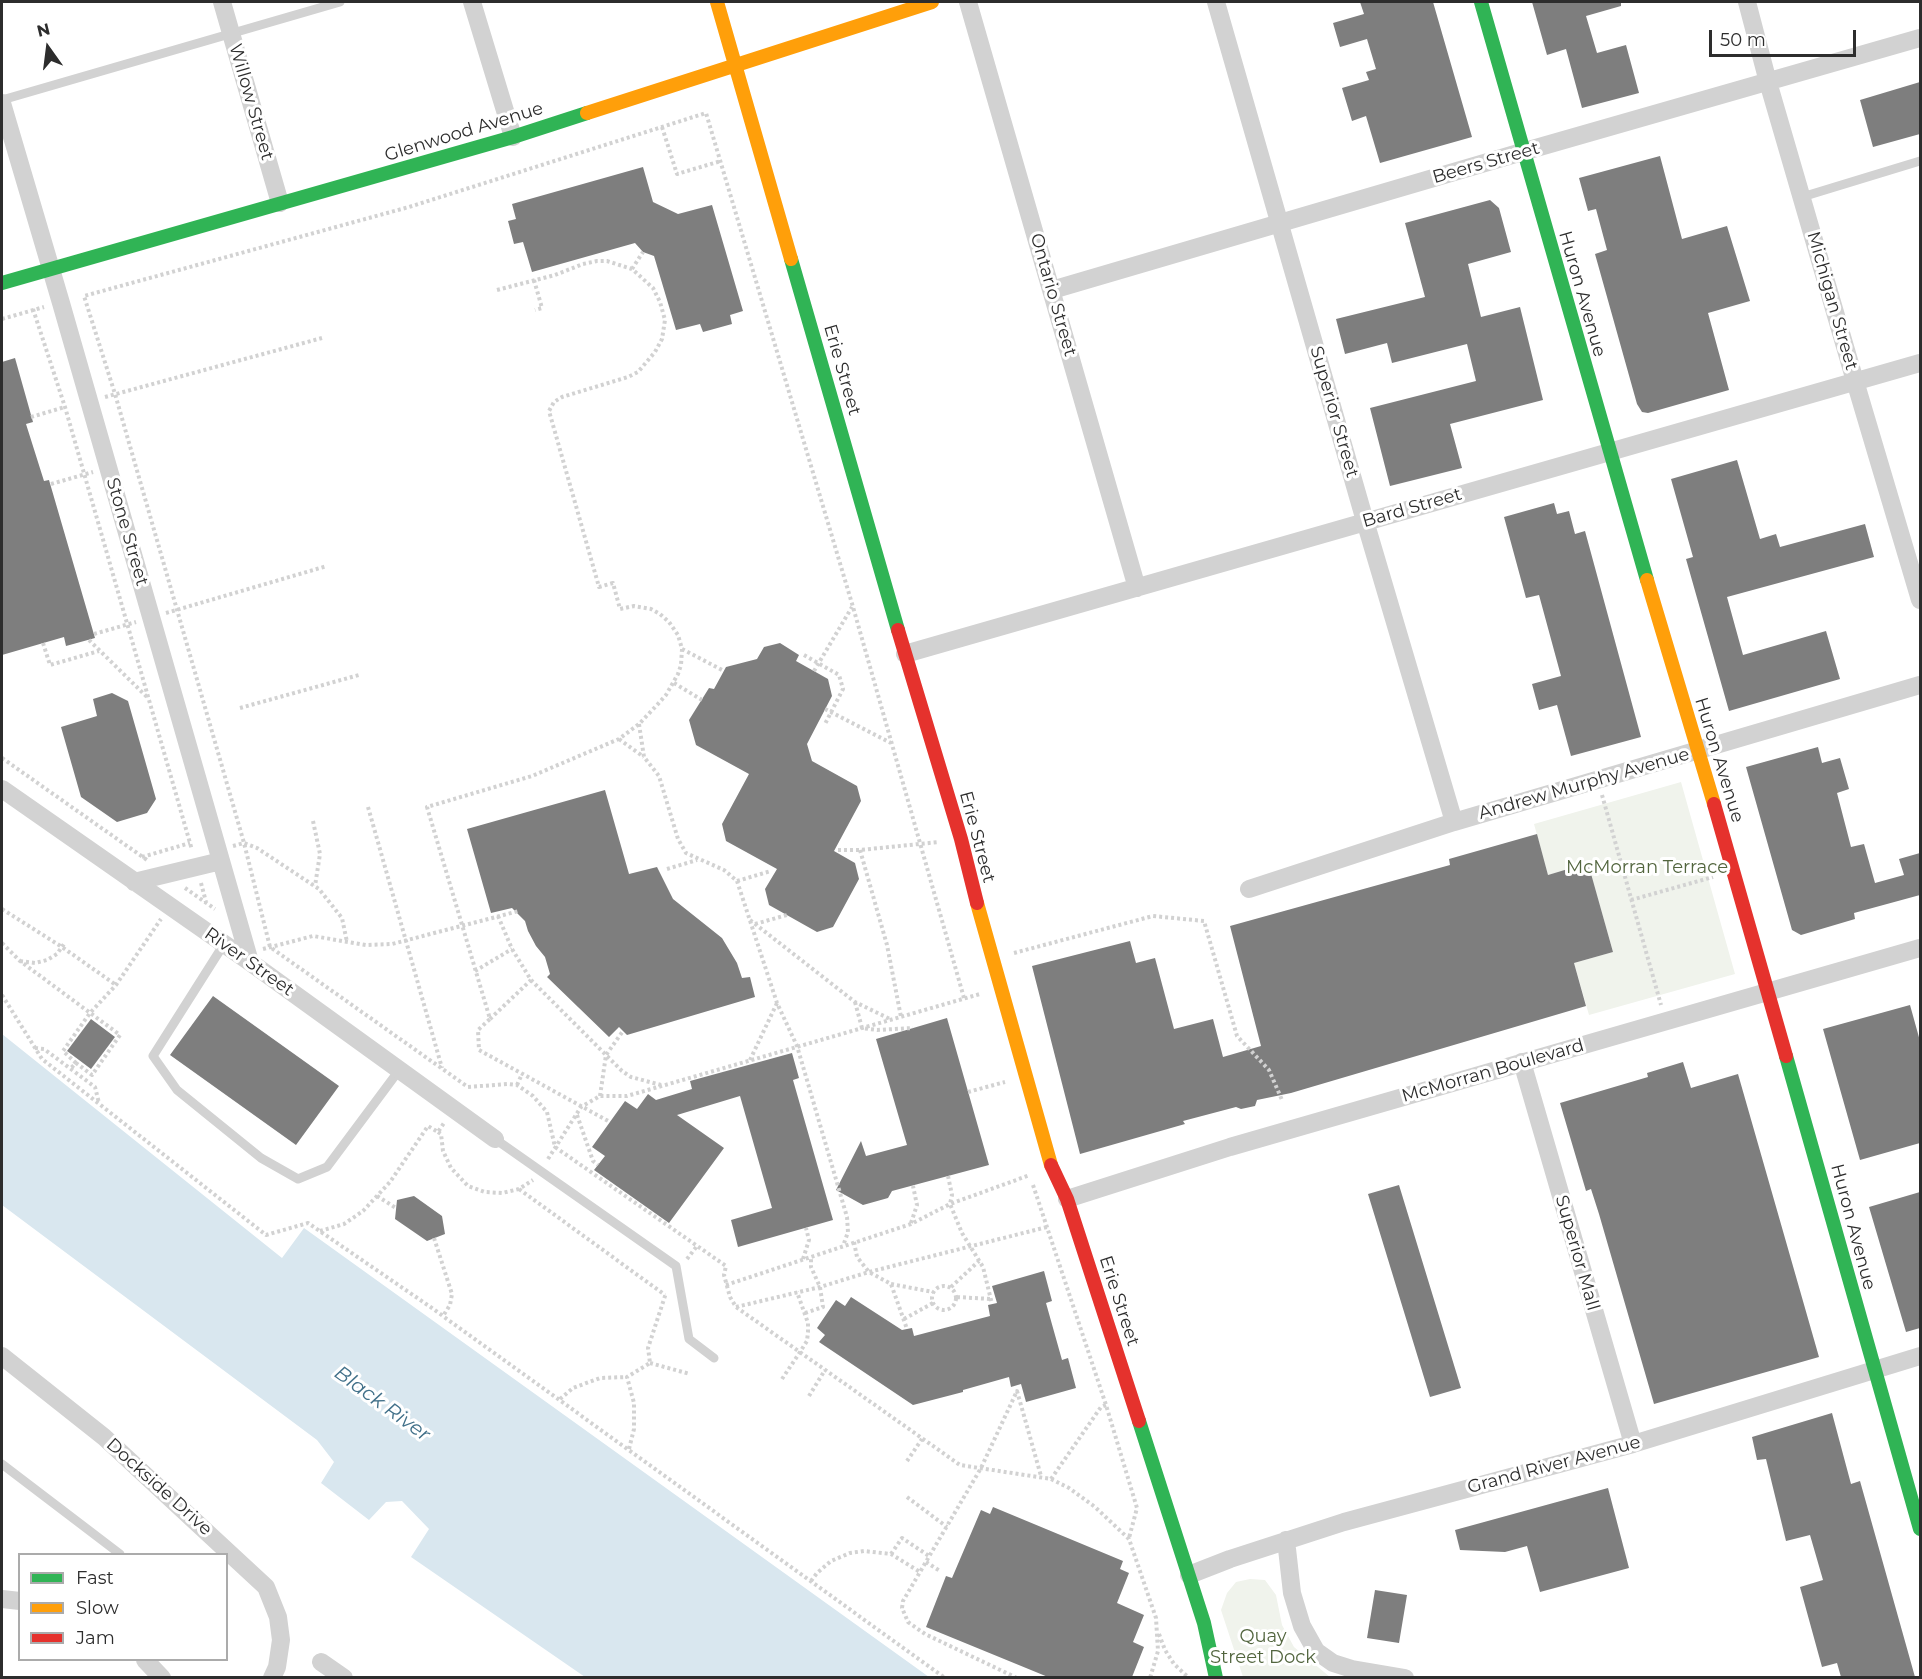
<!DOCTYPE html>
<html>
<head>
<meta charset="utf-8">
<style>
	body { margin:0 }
	#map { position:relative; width:1922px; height:1679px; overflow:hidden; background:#fff; font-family:Montserrat,sans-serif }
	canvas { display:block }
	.frame { position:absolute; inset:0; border:3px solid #2d2d2d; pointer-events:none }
	.legend { position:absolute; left:18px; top:1553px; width:210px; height:108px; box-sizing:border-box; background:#fff; border:2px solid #ababab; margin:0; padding:8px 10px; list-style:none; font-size:18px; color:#2d2d2d }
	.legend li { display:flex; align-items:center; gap:12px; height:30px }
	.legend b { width:30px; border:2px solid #ababab }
	.north { position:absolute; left:18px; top:18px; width:60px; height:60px; -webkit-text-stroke:4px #fff; paint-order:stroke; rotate:346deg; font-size:16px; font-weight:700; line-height:24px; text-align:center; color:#2d2d2d }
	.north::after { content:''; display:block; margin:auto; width:21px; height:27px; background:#2d2d2d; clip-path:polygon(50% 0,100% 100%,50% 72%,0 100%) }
	.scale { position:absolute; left:1709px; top:30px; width:147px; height:27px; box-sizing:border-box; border:3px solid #2d2d2d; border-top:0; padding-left:8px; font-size:18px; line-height:21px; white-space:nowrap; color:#2d2d2d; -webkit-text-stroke:4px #fff; paint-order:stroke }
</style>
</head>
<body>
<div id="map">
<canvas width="1922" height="1679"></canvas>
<div class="frame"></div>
<ul class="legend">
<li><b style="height:8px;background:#30b455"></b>Fast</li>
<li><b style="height:8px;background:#ff9f0a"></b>Slow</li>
<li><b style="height:8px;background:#e5322d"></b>Jam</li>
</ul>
<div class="north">N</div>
<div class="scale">50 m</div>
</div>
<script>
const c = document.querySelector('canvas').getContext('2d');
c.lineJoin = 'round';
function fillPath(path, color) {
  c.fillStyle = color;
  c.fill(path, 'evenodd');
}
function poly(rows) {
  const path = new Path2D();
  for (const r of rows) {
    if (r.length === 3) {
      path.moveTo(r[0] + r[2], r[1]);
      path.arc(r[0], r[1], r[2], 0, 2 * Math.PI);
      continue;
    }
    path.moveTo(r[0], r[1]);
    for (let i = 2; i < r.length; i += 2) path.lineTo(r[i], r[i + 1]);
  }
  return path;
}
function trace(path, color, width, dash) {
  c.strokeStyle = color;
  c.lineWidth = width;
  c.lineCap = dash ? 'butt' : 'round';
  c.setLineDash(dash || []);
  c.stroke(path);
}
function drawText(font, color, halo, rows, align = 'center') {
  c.font = font + ' Montserrat,sans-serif';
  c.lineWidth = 6;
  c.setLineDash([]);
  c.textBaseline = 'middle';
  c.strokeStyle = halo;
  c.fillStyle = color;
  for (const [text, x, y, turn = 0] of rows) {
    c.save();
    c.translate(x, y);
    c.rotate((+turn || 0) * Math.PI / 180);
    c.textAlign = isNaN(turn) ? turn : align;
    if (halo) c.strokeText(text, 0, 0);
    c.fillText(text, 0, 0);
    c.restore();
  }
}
fillPath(poly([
	[1681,782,1735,974,1589,1015,1574,963,1613,952,1588,864,1548,875,1534,824],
	[1250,1579,1265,1580,1276,1595,1282,1625,1294,1647,1330,1677,1243,1677,1221,1610,1227,1593,1236,1582]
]), '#f0f3ec');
fillPath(poly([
	[2,1034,282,1258,304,1228,929,1677,585,1677,411,1557,429,1529,402,1501,386,1502,369,1520,321,1483,334,1462,317,1440,2,1205]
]), '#d9e7ef');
fillPath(poly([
	[1360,2,1433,2,1472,137,1380,163,1366,116,1352,121,1342,88,1369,80,1366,72,1376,69,1367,39,1340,47,1333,23,1364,14],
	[1532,2,1621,2,1621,6,1586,16,1597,53,1626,45,1639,93,1582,108,1566,49,1547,55],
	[1920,82,1920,134,1873,147,1860,100],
	[1660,156,1682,239,1727,226,1750,301,1708,313,1729,390,1648,413,1642,412,1637,404,1595,254,1607,250,1596,209,1588,211,1579,178],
	[643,167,653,202,678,214,712,205,743,311,730,315,732,324,703,332,700,324,676,330,654,256,643,252,635,243,532,272,523,242,514,244,508,221,516,219,512,204],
	[1490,200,1499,208,1511,252,1468,264,1481,317,1520,307,1543,400,1450,424,1462,468,1390,486,1370,408,1476,381,1467,344,1392,363,1387,343,1345,354,1336,319,1425,297,1405,223],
	[15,358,33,422,26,424,44,481,49,480,95,638,66,646,64,637,2,655,2,362],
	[1737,460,1760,539,1776,534,1780,547,1865,524,1874,557,1727,597,1743,655,1826,631,1840,679,1729,711,1686,559,1693,557,1671,479],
	[1554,503,1557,514,1569,511,1575,534,1585,531,1641,737,1571,756,1557,705,1539,710,1532,684,1561,676,1539,595,1526,598,1504,517],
	[780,643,799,655,796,661,828,679,832,696,807,744,812,761,857,786,861,801,834,851,855,863,859,879,833,927,817,932,769,905,765,889,777,869,726,841,722,824,749,774,696,745,689,720,709,688,714,689,726,667,757,659,764,647],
	[112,693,128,701,156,799,147,813,117,822,81,797,61,727,97,716,93,699],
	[1818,747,1822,763,1840,758,1849,789,1837,793,1851,847,1864,844,1875,883,1904,875,1899,859,1920,853,1920,895,1854,913,1855,919,1801,935,1792,930,1746,767],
	[605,790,629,874,657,867,673,899,722,938,737,963,742,978,750,977,755,997,627,1035,619,1027,609,1037,547,977,550,974,545,957,536,946,528,931,525,921,512,908,491,913,467,829],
	[1537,834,1548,875,1588,863,1613,952,1574,963,1586,1006,1291,1093,1257,1100,1255,1106,1241,1109,1236,1107,1183,1121,1185,1124,1080,1154,1032,966,1130,941,1136,963,1155,958,1174,1029,1213,1019,1223,1057,1261,1046,1230,926,1450,865,1449,859],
	[213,996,339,1086,296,1145,170,1055],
	[1910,1005,1920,1041,1920,1143,1860,1160,1823,1029],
	[947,1018,989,1165,892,1191,888,1198,863,1205,836,1190,861,1141,866,1156,907,1145,876,1039],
	[91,1019,115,1037,91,1069,67,1051],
	[792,1053,799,1078,793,1080,833,1220,738,1247,731,1220,772,1208,740,1096,677,1115,724,1148,669,1223,594,1170,605,1156,592,1147,625,1101,637,1109,648,1094,656,1100,692,1089,690,1081],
	[1683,1062,1691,1088,1738,1074,1819,1357,1654,1404,1599,1214,1591,1189,1586,1191,1560,1103,1648,1077,1647,1073],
	[1399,1185,1461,1388,1430,1397,1368,1194],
	[1920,1192,1920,1328,1906,1332,1869,1207],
	[414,1196,442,1216,445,1234,427,1241,395,1219,397,1200],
	[1044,1271,1052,1301,1046,1303,1062,1360,1068,1358,1076,1388,1026,1402,1021,1384,1011,1387,1009,1377,963,1390,963,1392,913,1405,819,1342,825,1335,817,1328,836,1300,845,1306,851,1297,902,1330,912,1328,914,1336,990,1316,988,1305,997,1303,992,1286],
	[1832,1413,1851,1484,1860,1481,1915,1677,1841,1677,1837,1663,1822,1667,1800,1587,1823,1580,1810,1535,1786,1541,1766,1459,1757,1460,1752,1437],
	[1608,1488,1629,1568,1540,1592,1527,1546,1505,1552,1460,1550,1455,1530],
	[993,1507,1123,1561,1120,1569,1129,1573,1117,1603,1144,1615,1133,1642,1144,1647,1132,1677,1048,1677,926,1627,946,1576,952,1578,981,1510,990,1514],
	[1375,1590,1407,1595,1399,1643,1367,1638]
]), '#7e7e7e');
trace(poly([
	[662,127,677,174,721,161],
	[632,269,643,252],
	[534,280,542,308,535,310],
	[497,290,555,275,583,264,597,261,607,261,632,269,653,288,660,302,665,320,662,339,655,352,638,372,628,377,562,397,554,402,549,411,599,587,613,583,620,609,634,606,651,609,660,614,669,622,678,635,682,649,681,665,678,674,666,695,657,705,639,724,619,739,532,776,427,807,490,1019,478,1030,479,1050,610,1122],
	[33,309,65,407,192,850],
	[2,319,44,307],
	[105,397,322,338],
	[31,417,65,407],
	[51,484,93,472],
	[166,613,327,566],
	[94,634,136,622],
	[89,640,148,698],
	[43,643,50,665,99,651],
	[682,649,724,671],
	[804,655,839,675,843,689,825,724],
	[814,671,852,607],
	[674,683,702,700],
	[240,708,359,675],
	[825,709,891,743],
	[639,724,644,757,659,776,678,839,686,853,724,870,737,881,777,1003,797,1046,847,1217,848,1232,843,1246],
	[619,739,644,757],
	[2,758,147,860],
	[1602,795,1661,1005],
	[368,807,442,1068],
	[313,821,320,854,315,886],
	[233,846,244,843,257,848,319,889,342,918,347,942],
	[838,850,860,850,939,842],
	[860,850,887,945,901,1017],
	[142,857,190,843],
	[667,869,697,860],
	[737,881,771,871],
	[201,883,206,902],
	[185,888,215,909],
	[1631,900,1713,877],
	[2,909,62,947,116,985],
	[498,916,512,949,531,980,622,1071,631,1077,661,1085],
	[750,920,855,1002,890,1019],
	[755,924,787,915],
	[2,943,20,961,120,1035,92,1075,76,1063,71,1068],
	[263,949,313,936,366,945,392,944,519,911],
	[1014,953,1153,916,1204,921,1237,1036,1269,1070,1282,1100],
	[20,961,35,963,47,960,57,954,64,944],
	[475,971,512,949],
	[2,995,42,1059,266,1235,308,1223,429,1306,945,1678],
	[964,998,853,607,706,113,409,207,84,296,115,394,244,843,270,947,468,1087,508,1084,517,1085,533,1096,547,1112,555,1147,726,1266,724,1275,730,1297,736,1307,960,1465,1051,1479,1069,1488,1095,1507,1129,1539,1156,1618,1158,1651,1150,1678],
	[855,1002,862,1028,877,1030,913,1028],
	[490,1019,531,980],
	[35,1048,44,1049,95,1087,99,1103],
	[750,1060,777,1003],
	[76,1063,63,1051,90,1013,116,985,161,919],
	[517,1085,522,1074],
	[968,1092,1005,1082],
	[600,1096,606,1055,623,1031],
	[577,1115,593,1161,598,1165],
	[438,1132,441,1134,443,1151,451,1168,468,1186,485,1192,502,1193,519,1189,533,1180],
	[548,1159,581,1107,600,1096,627,1096,980,994],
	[948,1176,952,1195,950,1204,962,1233,983,1267,992,1304],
	[1033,1185,1106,1405,1137,1508,1129,1538],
	[519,1189,665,1295],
	[377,1196,396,1208],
	[911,1223,917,1205,913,1186],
	[320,1231,344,1224,363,1211,390,1182,428,1126,438,1132,444,1123],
	[434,1238,452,1294,450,1305,443,1316],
	[854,1242,857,1257,869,1272,891,1284,907,1329],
	[687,1259,697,1246],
	[803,1259,809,1240,806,1228],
	[891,1284,933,1292],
	[726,1285,911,1224,950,1204,1030,1175],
	[944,1298,12],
	[951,1287,979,1261],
	[957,1297,991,1299],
	[736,1307,820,1287,869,1272,1047,1227],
	[805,1313,823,1307,820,1287,811,1267,811,1257],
	[904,1319,933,1303],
	[650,1363,690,1374],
	[782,1379,800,1352,807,1341,808,1332,808,1323,797,1292],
	[809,1396,825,1370],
	[560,1399,573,1388,600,1378,627,1377],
	[629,1449,634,1429,634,1403,627,1377,650,1363,648,1348,666,1293],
	[907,1461,922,1439],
	[1051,1479,1101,1407,1108,1404],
	[907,1497,947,1527],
	[891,1554,902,1538,929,1556],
	[926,1562,940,1571],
	[811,1581,817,1573,831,1561,850,1553,864,1551,891,1554,920,1572],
	[1159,1634,1165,1650,1174,1664,1189,1678],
	[1017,1678,925,1634,908,1622,902,1608,903,1601,981,1468,1017,1391,1041,1476]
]), '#d2d2d2', 4, [3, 3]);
trace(poly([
	[2,100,340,2],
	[1802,197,1920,161],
	[224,944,153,1056,177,1090,261,1158,298,1179,327,1167,400,1069],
	[495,1139,676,1266,689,1339,714,1358],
	[2,1464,120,1554]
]), '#d2d2d2', 9);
trace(poly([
	[222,2,280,203],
	[472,2,513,137],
	[968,2,1137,588],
	[1216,2,1365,521,1454,822],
	[1747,2,1768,82,1855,381,1920,600],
	[2,103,61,303,250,962],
	[1052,290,1522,152,1920,38],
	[905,654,1920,363],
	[2,789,250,962,495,1139],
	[134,882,221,861],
	[1249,889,1454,822,1920,685],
	[1522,1062,1633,1444],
	[1067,1199,1230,1147,1920,948],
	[2,1356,104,1437,266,1587,278,1617,281,1640,277,1667,272,1678],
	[1286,1540,1292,1593,1302,1626,1316,1651,1333,1663,1352,1669,1405,1678],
	[1189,1575,1230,1559,1344,1522,1633,1444,1920,1356],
	[2,1599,20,1601],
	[145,1660,162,1678],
	[321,1662,344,1678]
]), '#d2d2d2', 18);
trace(poly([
	[1481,2,1647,580],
	[791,259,898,630],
	[2,283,513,137,587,113],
	[1786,1056,1920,1529],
	[1139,1421,1204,1623,1216,1678]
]), '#30b455', 14);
trace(poly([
	[717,2,791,259],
	[587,113,932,2],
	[1647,580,1714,804],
	[977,903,1051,1165]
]), '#ff9f0a', 14);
trace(poly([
	[898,630,961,839,977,903],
	[1714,804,1786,1056],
	[1051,1165,1067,1199,1139,1421]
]), '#e5322d', 14);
drawText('18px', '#2d2d2d', '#fff', [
	["Willow Street",251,102,74],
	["Glenwood Avenue",464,132,-17],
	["Beers Street",1486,163,-16],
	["Huron Avenue",1582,294,74],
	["Ontario Street",1053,295,74],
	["Michigan Street",1832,301,74],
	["Erie Street",842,370,74],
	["Superior Street",1334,412,74],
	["Bard Street",1412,508,-16],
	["Stone Street",127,532,74],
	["Huron Avenue",1719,760,73],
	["Andrew Murphy Avenue",1584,784,-16],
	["Erie Street",977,837,75],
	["River Street",249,962,35],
	["McMorran Boulevard",1493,1071,-16],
	["Huron Avenue",1853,1227,75],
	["Superior Mall",1577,1253,74],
	["Erie Street",1119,1301,72],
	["Grand River Avenue",1554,1465,-15],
	["Dockside Drive",159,1487,42]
]);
drawText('18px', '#52653e', '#fff', [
	["McMorran Terrace",1647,868],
	["Quay",1263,1637],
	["Street Dock",1263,1658]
]);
drawText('italic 20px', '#417089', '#fff', [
	["Black River",382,1404,36]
]);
</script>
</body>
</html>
